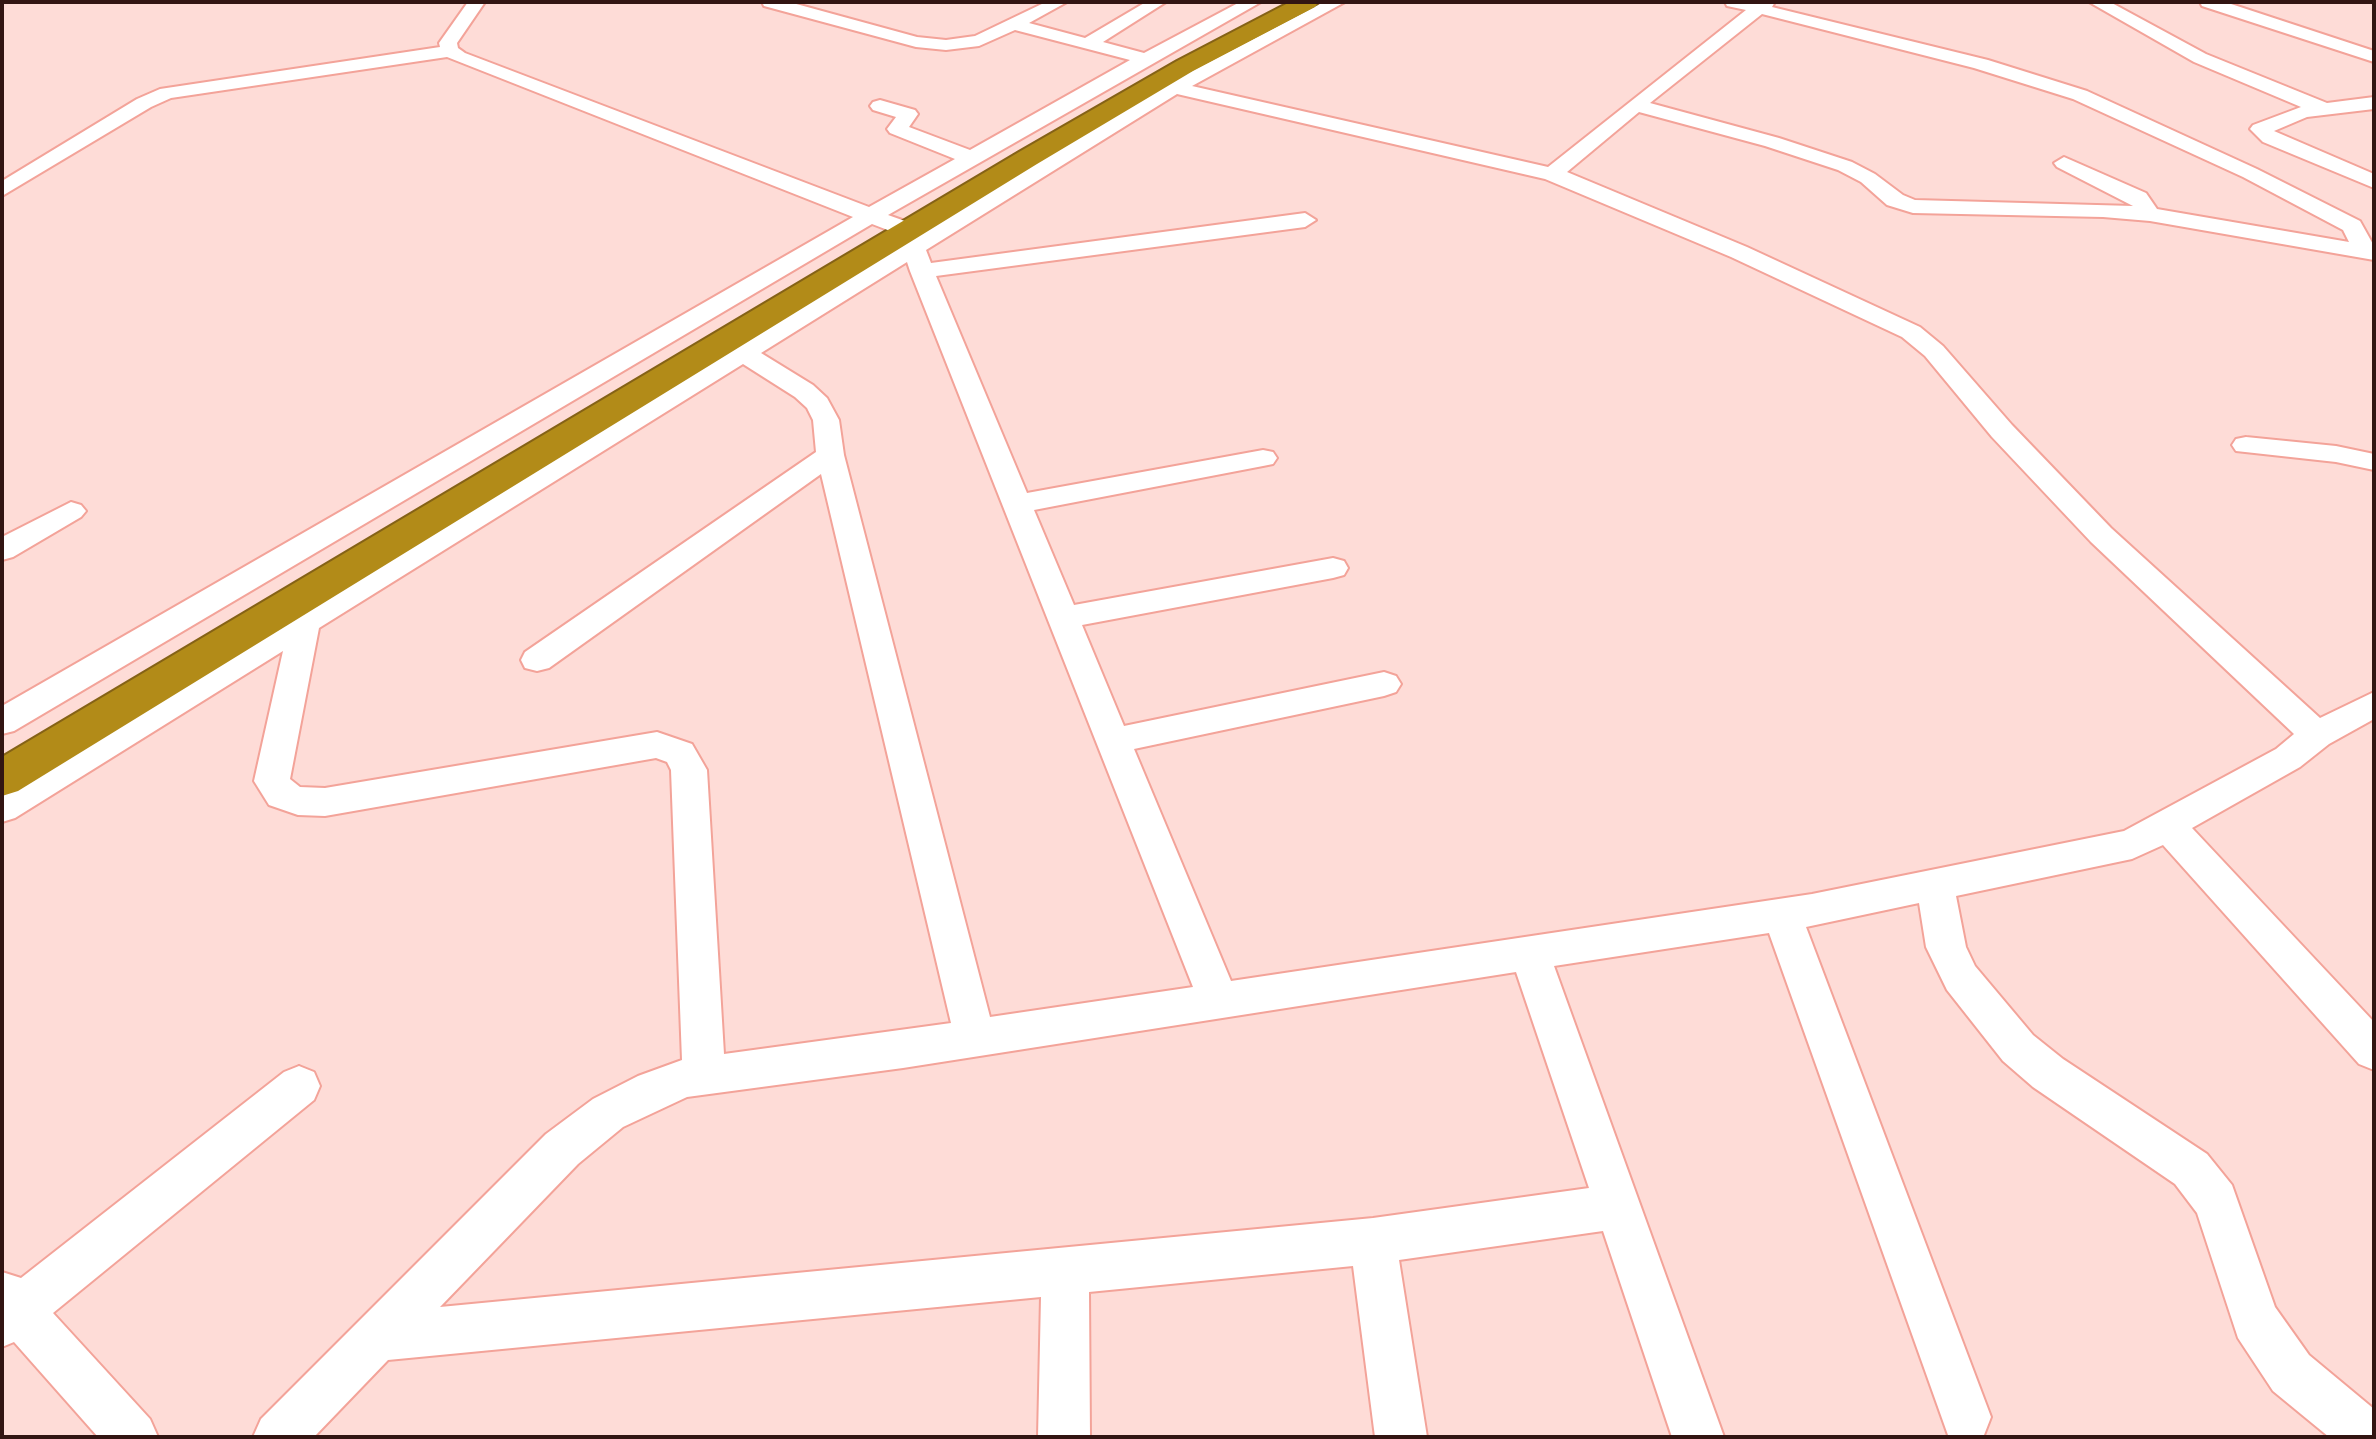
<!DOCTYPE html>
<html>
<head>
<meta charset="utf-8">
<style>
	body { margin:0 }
	#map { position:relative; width:2376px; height:1439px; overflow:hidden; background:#fedcd7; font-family:Poppins,sans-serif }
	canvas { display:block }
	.frame { position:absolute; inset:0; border:4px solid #321512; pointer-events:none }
</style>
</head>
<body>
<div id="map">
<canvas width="2376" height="1439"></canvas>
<div class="frame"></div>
</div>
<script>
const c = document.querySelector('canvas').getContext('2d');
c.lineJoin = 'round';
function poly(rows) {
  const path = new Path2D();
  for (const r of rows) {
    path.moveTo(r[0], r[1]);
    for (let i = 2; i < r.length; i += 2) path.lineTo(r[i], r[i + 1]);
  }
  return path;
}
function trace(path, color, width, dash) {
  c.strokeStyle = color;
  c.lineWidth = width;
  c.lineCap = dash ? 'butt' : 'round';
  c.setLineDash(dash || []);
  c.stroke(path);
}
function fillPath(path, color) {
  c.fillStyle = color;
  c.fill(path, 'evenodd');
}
const minor = poly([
	[468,2,485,2,457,43,458,48,465,53,869,207,955,159,890,133,887,129,896,117,873,110,870,106,873,102,880,100,915,110,918,114,909,127,970,150,1130,60,1015,30,979,46,946,50,916,47,764,6,762,2,789,2,917,37,946,40,975,36,1046,2,1067,2,1029,23,1085,38,1146,2,1166,2,1103,42,1144,53,1240,2,1261,2,888,215,916,225,920,234,1167,84,1324,2,1345,2,1192,86,1548,167,1746,10,1727,6,1725,2,1775,2,1772,7,1988,60,2087,91,2257,169,2360,221,2374,246,2374,260,2150,221,2103,217,1913,213,1887,205,1861,182,1838,170,1765,146,1639,112,1567,172,1747,247,1920,327,1943,346,2012,425,2111,528,2320,718,2374,692,2374,719,2329,744,2300,767,2192,828,2374,1022,2374,1070,2359,1064,2163,845,2132,859,1956,896,1966,947,1975,966,2033,1035,2063,1059,2207,1154,2232,1185,2275,1307,2309,1355,2374,1409,2374,1437,2329,1437,2273,1391,2238,1338,2197,1213,2175,1184,2033,1087,2003,1061,1947,990,1926,947,1919,903,1806,927,1991,1417,1984,1435,1979,1437,1948,1435,1769,933,1554,966,1724,1437,1672,1437,1603,1231,1399,1260,1427,1437,1375,1437,1353,1266,1089,1292,1090,1437,1038,1437,1041,1297,388,1360,314,1437,253,1437,261,1419,546,1134,593,1099,638,1076,682,1060,671,770,667,762,656,758,325,816,298,815,269,805,254,781,283,651,15,818,2,822,2,790,902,245,898,234,872,224,14,731,2,734,2,706,853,217,447,57,171,98,151,107,2,196,2,181,137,99,160,89,440,47,439,43,468,2],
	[1762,14,1974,68,2073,99,2243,177,2343,230,2349,242,2157,209,2146,193,2064,157,2054,163,2057,167,2133,206,1915,200,1903,195,1875,174,1852,162,1779,138,1650,103,1762,14],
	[1177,94,1545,179,1731,257,1902,337,1925,356,1992,437,2091,542,2294,734,2276,749,2124,831,1812,894,1231,981,1134,749,1384,696,1396,692,1401,684,1396,676,1384,672,1124,726,1082,625,1333,578,1344,575,1348,568,1344,561,1333,558,1074,605,1034,510,1263,466,1273,464,1277,458,1273,452,1263,450,1027,493,936,276,1305,227,1316,220,1305,213,931,263,926,250,1177,94],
	[907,262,910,271,1193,987,990,1017,844,455,839,420,827,398,813,385,761,353,907,262],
	[743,364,795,397,807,408,813,420,816,452,525,652,521,660,525,668,537,671,549,668,821,474,951,1023,724,1054,707,770,692,744,657,732,325,788,300,787,290,779,319,628,743,364],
	[1516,972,1589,1188,1373,1218,440,1307,578,1164,623,1127,687,1097,903,1068,1516,972],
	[2089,2,2110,2,2206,54,2327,103,2374,97,2374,109,2307,117,2274,131,2374,174,2374,188,2263,142,2250,129,2253,125,2301,107,2194,62,2089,2],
	[2200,2,2225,2,2374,51,2374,62,2202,6,2200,2],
	[2246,437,2336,446,2374,454,2374,470,2336,462,2236,451,2232,445,2236,439,2246,437],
	[71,502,81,505,86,511,81,517,13,557,2,560,2,537,71,502],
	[299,1066,314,1072,320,1086,314,1100,53,1313,150,1419,158,1437,98,1437,14,1342,2,1347,2,1272,21,1278,284,1072,299,1066]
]);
const highway = poly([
	[1290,2,1318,2,1315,7,1193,71,1037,164,18,791,2,796,2,757,1019,152,1177,61,1290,2]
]);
trace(minor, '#f3a399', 4);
trace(highway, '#856216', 4);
fillPath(minor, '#fff');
fillPath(highway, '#b28b18');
</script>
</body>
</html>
